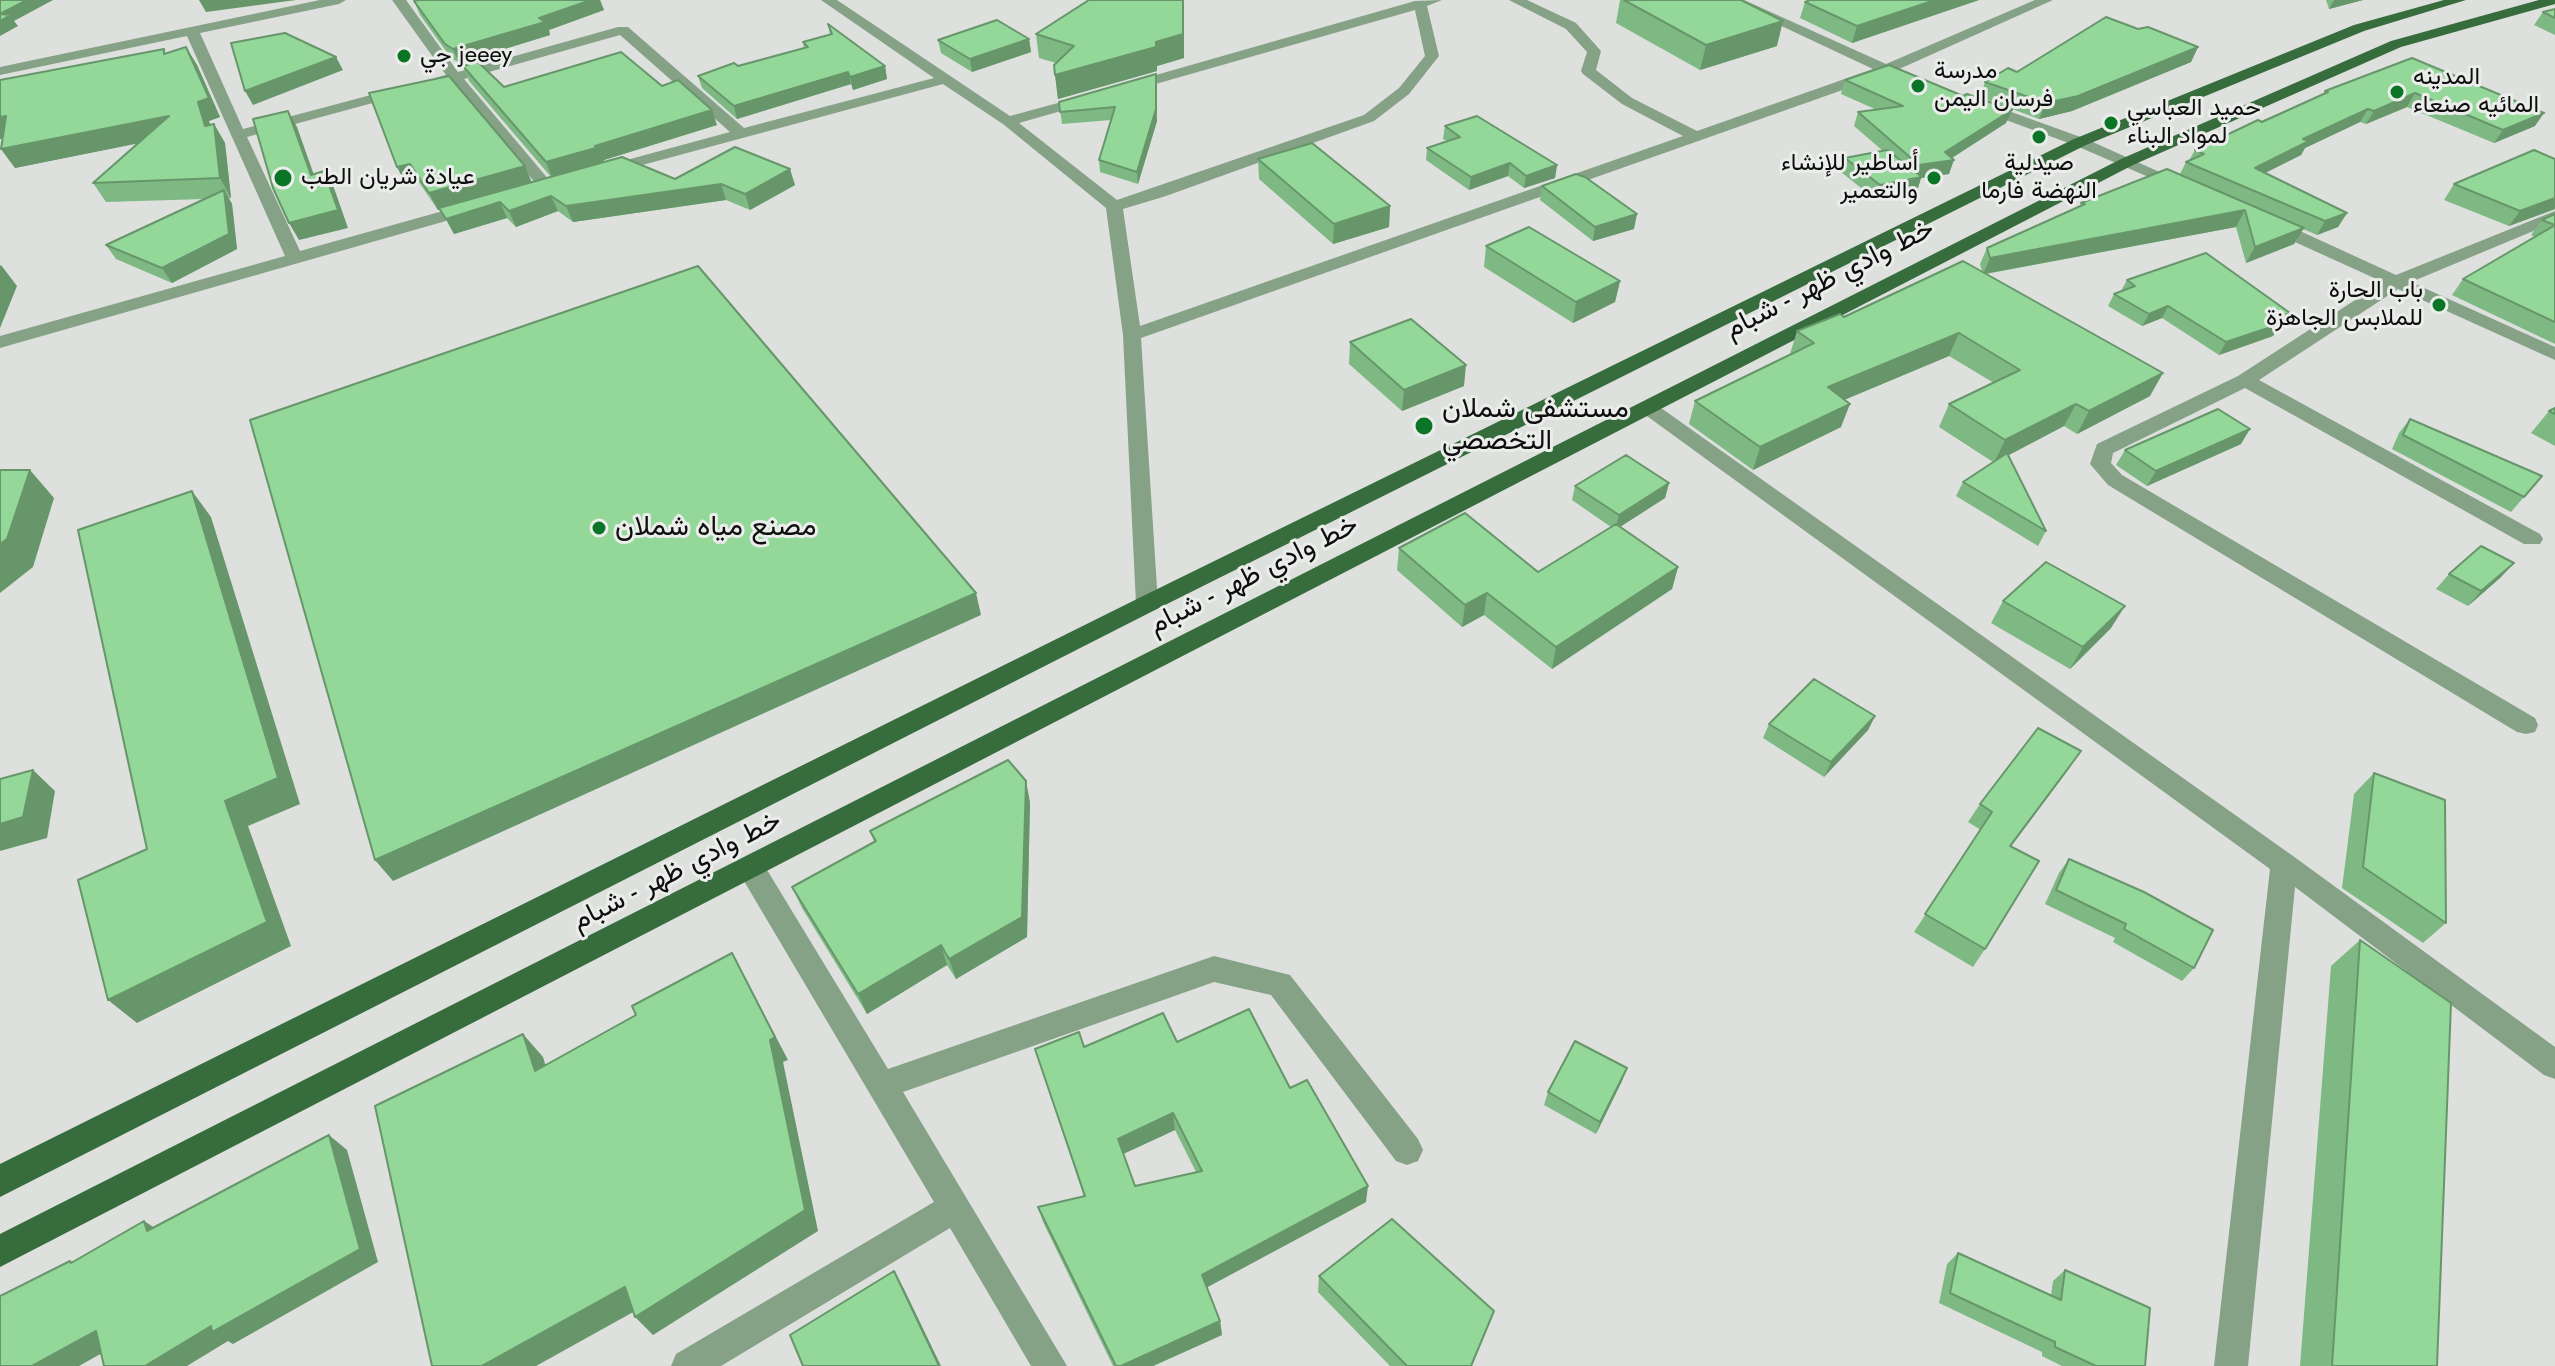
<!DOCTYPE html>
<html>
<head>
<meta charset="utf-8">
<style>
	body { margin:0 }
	canvas { display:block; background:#dde0dd }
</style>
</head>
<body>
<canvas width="2555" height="1366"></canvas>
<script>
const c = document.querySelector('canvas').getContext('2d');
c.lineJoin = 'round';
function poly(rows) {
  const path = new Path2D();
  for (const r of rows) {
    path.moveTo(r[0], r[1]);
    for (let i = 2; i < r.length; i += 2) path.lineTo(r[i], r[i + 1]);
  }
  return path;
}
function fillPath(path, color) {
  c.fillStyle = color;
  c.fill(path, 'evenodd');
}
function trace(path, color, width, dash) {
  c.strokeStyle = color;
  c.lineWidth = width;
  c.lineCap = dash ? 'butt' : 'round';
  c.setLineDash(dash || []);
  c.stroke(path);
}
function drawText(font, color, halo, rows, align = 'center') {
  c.font = font + ' Jost,Vazirmatn,sans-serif';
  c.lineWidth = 6;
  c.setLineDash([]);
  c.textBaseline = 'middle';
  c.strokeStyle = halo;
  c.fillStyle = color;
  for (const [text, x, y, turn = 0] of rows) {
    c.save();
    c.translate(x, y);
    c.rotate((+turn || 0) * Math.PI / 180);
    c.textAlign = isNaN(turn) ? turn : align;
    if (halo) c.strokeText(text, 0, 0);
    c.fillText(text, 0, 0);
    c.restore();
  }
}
fillPath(poly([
	[320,0,346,0,339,4,200,33,243,129,401,87,408,91,406,94,247,137,300,251,475,202,483,207,481,211,0,348,0,336,285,256,187,36,0,75,0,67,320,0],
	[392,0,406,0,458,72,618,27,628,27,744,128,934,78,821,0,837,0,1010,116,1091,94,1096,95,1096,101,1019,123,1117,200,1364,115,1399,88,1425,56,1415,10,1131,91,1121,91,1121,85,1415,1,1442,0,1427,6,1439,56,1409,94,1374,121,1166,196,1123,209,1140,326,1683,136,1622,104,1583,74,1581,71,1587,52,1566,29,1509,0,1527,0,1576,23,1601,51,1596,70,1632,98,1697,131,1873,69,1726,0,1744,0,1886,64,2035,0,2053,0,1897,70,1896,75,1885,75,1141,338,1158,604,1155,610,1147,612,1139,610,1136,604,1123,335,1106,208,1003,124,943,84,609,174,597,174,597,168,730,132,620,35,464,79,555,187,553,190,541,190,452,82,435,84,435,78,446,75,392,0],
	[1981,101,2086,139,2193,187,2185,192,2179,190,2074,145,1976,109,1976,103,1981,101],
	[2555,211,2555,222,2411,282,2555,347,2555,360,2398,289,2259,380,2540,534,2543,539,2540,544,2524,544,2245,388,2113,453,2111,463,2122,475,2535,718,2538,725,2535,732,2526,734,2517,732,2108,485,2090,464,2097,444,2238,376,2383,282,2264,228,2262,224,2264,220,2276,220,2396,275,2555,211],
	[1647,401,1654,403,2293,856,2555,1047,2555,1079,2544,1075,2295,887,2248,1366,2214,1366,2270,869,1640,411,1637,407,1647,401],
	[751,857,761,860,888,1069,1214,956,1290,975,1418,1139,1423,1150,1418,1161,1407,1165,1396,1161,1271,995,1214,982,903,1092,1067,1366,1031,1366,950,1228,721,1366,671,1366,676,1354,934,1202,741,876,738,868,741,860,751,857]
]), '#85a186');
fillPath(poly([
	[2444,0,2466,0,2364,31,2086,145,1155,610,0,1197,0,1164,1139,598,2074,139,2354,25,2444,0],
	[2539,0,2555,0,2555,4,2401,47,2133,165,0,1267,0,1234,2121,159,2391,41,2539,0]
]), '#376c3d');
fillPath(poly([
	[419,0,600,0,604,10,549,30,550,35,459,63,451,58,420,15,414,1],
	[1089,0,1184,0,1184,58,1157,66,1157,71,1058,99,1054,65,1056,63,1039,58,1036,34],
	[1620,0,1741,0,1777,46,1700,70,1616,23],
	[1810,0,1979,0,1852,43,1800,18,1805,2],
	[2326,0,2363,0,2329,9],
	[2555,9,2555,35,2534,25,2543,12],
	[828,24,885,66,887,79,853,90,851,84,737,119,702,88,698,76,738,66,804,48,803,42,830,35],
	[2138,29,2198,47,2191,62,2072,111,2039,119,1980,97,1985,82],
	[1029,39,1031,52,972,72,941,53,938,40],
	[186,47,197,65,220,117,209,121,210,125,214,124,225,143,231,198,229,198,232,204,237,249,172,283,116,259,106,245,204,199,106,202,93,183,137,143,15,168,1,149,3,138,0,139,0,80,167,53],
	[2412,58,2535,126,2494,143,2407,107,2366,124,2360,122,2305,148,2301,155,2265,173,2347,213,2338,227,2317,235,2303,229,2294,244,2246,263,2236,227,1986,274,2150,396,2077,434,2064,426,2008,455,2046,531,2038,546,1956,496,1963,482,1993,462,1939,427,1949,404,1994,383,1949,356,1844,400,1841,427,1753,470,1689,424,1695,401,1791,355,1790,354,1797,331,1982,271,1980,264,1987,248,2080,206,2081,203,2180,174,2186,162,2189,161,2195,150,2323,94,2325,91],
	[463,66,504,87,662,86,717,125,604,160,604,162,675,179,795,185,750,210,726,200,573,222,558,211,516,227,507,218,454,234,440,209,438,210,418,181,406,184,397,167,369,93,531,182,551,177,469,81],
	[1845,80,2006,123,1952,158,1949,174,1921,178,1917,191,1875,199,1841,172,1845,158,1883,151,1854,126,1858,112,1877,110,1841,94],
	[1157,87,1157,121,1138,184,1100,172,1099,160,1111,120,1062,124,1059,102],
	[1445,126,1557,165,1555,178,1524,188,1508,176,1469,190,1426,160,1427,148,1447,141,1443,139],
	[1258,159,1390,206,1389,227,1333,244,1259,179],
	[2454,184,2555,209,2509,226,2444,200],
	[1542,186,1634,229,1593,241,1540,200],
	[2555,214,2555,344,2452,295,2463,279,2535,237,2531,235,2542,220],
	[1486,246,1620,281,1615,302,1573,323,1484,267],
	[2127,280,2290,313,2283,325,2279,326,2273,336,2219,355,2162,318,2142,326,2108,306,2114,294,2121,291],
	[1350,342,1464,386,1402,411,1349,364],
	[2555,408,2555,446,2531,433,2549,411],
	[2410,419,2542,476,2511,512,2392,449,2399,433],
	[2241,444,2147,486,2116,465,2125,450],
	[1669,483,1665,498,1620,527,1678,567,1672,589,1552,669,1484,615,1462,627,1397,570,1399,548,1538,572,1611,527,1572,500,1575,486],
	[2514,563,2500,578,2468,606,2436,589,2449,574],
	[2003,601,2111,628,2070,669,1991,623],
	[1875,716,1868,730,1824,777,1763,738,1769,724],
	[2068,770,2011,846,1985,949,1973,967,1914,932,1981,830,1968,822,1980,804],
	[2374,773,2446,923,2423,943,2342,888,2354,794],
	[1030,802,1027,937,956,979,947,965,867,1014,802,908,792,887,874,842,870,831],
	[2069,859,2194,968,2182,981,2113,942,2115,938,2045,904,2059,873],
	[2360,940,2437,1366,2300,1366,2331,966],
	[1177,1042,1290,1088,1366,1202,1207,1287,1220,1321,1222,1335,1153,1366,1113,1366,1043,1222,1038,1207,1084,1197,1035,1049],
	[1175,1130,1196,1172,1135,1186,1123,1154],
	[1622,1081,1596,1134,1544,1105,1548,1092],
	[1958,1253,2051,1295,2053,1281,2065,1270,2145,1366,2062,1366,2042,1356,2042,1352,1939,1303,1947,1264],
	[1319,1276,1494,1311,1472,1366,1390,1366,1318,1292]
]), '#7eb984');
fillPath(poly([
	[27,0,53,0,14,21,18,26,0,36,0,14],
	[199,0,296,0,206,12],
	[591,0,600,0,604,10,549,30,550,35,459,63,453,49],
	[1183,0,1184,0,1184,58,1157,66,1157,71,1058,99,1055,75,1156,42],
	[1935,0,1979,0,1852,43,1857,26],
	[2334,0,2363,0,2329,9],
	[1783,21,1777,46,1700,70,1706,45],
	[1029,39,1031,52,972,72,970,59],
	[186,47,197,65,220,117,209,121,216,144,214,124,225,143,231,198,220,178,198,102],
	[2198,47,2191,62,2072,111,2039,119,2046,103],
	[336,57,343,70,253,105,245,91],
	[885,66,887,79,853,90,850,77],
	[848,72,851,84,737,119,734,106],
	[1156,74,1157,121,1138,184,1137,172],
	[2415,93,2407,107,2366,124,2374,111],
	[2368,109,2360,122,2305,148,2301,155,2247,182,2255,168,2303,139],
	[712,110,717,125,604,160,605,163,552,178,546,162],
	[2012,110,2006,123,1947,161,1954,160,1949,174,1921,178,1917,191,1875,199,1880,185,1914,179,1919,165,1945,152],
	[288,111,297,127,320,192,311,175],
	[2544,113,2535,126,2494,143,2503,130],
	[6,116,20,135,0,139,0,117],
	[169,116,180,135,15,168,1,149],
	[1510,163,1508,176,1469,190,1471,177],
	[410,164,418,181,406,184,397,167],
	[1557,165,1555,178,1524,188,1526,176],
	[525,166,532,183,438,210,429,193],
	[790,169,795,185,750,210,745,194],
	[324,171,334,188,348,228,299,240,289,223],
	[721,184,726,200,573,222,566,206],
	[224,190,232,204,237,249,172,283,162,268],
	[551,196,558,211,516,227,509,211],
	[2555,198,2555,209,2509,226,2520,211],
	[500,202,507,218,454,234,446,219],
	[1390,206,1389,227,1333,244,1334,224],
	[2245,210,2236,227,1983,274,1990,258],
	[2347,213,2338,227,2317,235,2325,221],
	[1637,214,1634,229,1593,241,1595,227],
	[2304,228,2294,244,2246,263,2255,247],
	[1,265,17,286,0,328,0,266],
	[1620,281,1615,302,1573,323,1576,302],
	[2168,306,2162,318,2142,326,2149,314],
	[2290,313,2283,325,2279,326,2273,336,2219,355,2226,342,2271,319],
	[1959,333,1949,356,1820,410,1828,387],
	[1466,365,1464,386,1402,411,1404,390],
	[2163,373,2150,396,2077,434,2089,411],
	[1850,404,1841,427,1753,470,1760,447],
	[2076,404,2064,426,1994,463,2005,440],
	[2250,429,2241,444,2147,486,2156,471],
	[30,470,54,498,33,567,0,593,0,544],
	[1669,483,1665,498,1615,530,1619,515],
	[192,491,211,517,300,804,248,826,291,946,137,1023,108,1000,225,801],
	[2514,563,2500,578,2468,606,2481,591],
	[1678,567,1672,589,1552,669,1556,647],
	[976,593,981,615,393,881,375,860],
	[1487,593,1484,615,1462,627,1465,605],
	[2125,606,2111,628,2070,669,2083,647],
	[1875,716,1868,730,1824,777,1831,762],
	[2081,751,2068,770,1998,864,2010,846],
	[33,770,55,791,47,838,0,851,0,824],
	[1026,781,1030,802,1027,937,956,979,949,959],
	[941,945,947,965,867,1014,858,994],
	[732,953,788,1060,783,1062,818,1231,653,1335,635,1317],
	[523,1034,543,1057,554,1094,535,1071],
	[1627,1068,1622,1081,1596,1134,1600,1122],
	[1173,1113,1175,1130,1121,1155,1118,1139],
	[329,1135,347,1150,378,1262,233,1344,228,1341,187,1366,145,1366],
	[1368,1186,1366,1202,1204,1289,1202,1275],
	[144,1221,166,1235,147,1231],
	[894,1271,904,1289,941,1366,939,1366],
	[625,1287,644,1306,536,1366,482,1366],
	[1220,1321,1222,1335,1153,1366,1121,1366],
	[96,1331,120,1343,79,1366,32,1366]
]), '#67966b');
const building = poly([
	[0,0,27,0,0,14,11,15,0,21,0,0],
	[419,0,591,0,539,18,545,22,453,49,445,44,414,1,419,0],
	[1089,0,1183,0,1183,34,1156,42,1156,47,1055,75,1054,65,1074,46,1036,34,1089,0],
	[1624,0,1741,0,1783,21,1706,45,1624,0],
	[1810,0,1935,0,1857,26,1805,2,1810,0],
	[2555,9,2555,18,2543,12,2555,9],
	[2106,17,2138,29,2148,27,2198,47,2078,96,2046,103,1985,82,2008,68,2017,72,2106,17],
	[997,20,1029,39,970,59,938,40,997,20],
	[828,24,885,66,850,77,848,72,734,106,698,76,734,63,738,66,808,47,803,42,832,34,828,24],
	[285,33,336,57,245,91,231,43,285,33],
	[186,47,209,98,198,102,205,126,214,124,220,178,93,183,169,116,1,149,6,116,0,117,0,80,164,49,164,54,186,47],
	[621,52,662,86,678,80,712,110,595,146,599,147,546,162,463,66,478,62,504,87,621,52],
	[2412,58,2544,113,2503,130,2415,93,2374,111,2368,109,2303,139,2309,141,2255,168,2347,213,2325,221,2186,162,2204,154,2195,150,2258,120,2262,122,2328,92,2325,91,2412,58],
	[1889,65,1963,96,1967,94,2012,110,1945,152,1954,160,1919,165,1858,112,1903,106,1845,80,1889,65],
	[1156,74,1156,109,1137,172,1099,160,1115,107,1060,112,1059,102,1156,74],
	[449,76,525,166,429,193,410,164,397,167,369,93,449,76],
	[288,111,311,175,324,171,338,210,289,223,273,188,253,119,288,111],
	[1477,116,1557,165,1526,176,1510,163,1471,177,1427,148,1460,137,1445,126,1477,116],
	[1312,143,1390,206,1334,224,1258,159,1312,143],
	[735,147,790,169,745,194,721,184,566,206,551,196,509,211,500,202,446,219,439,208,622,157,675,179,735,147],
	[1887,150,1922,177,1880,185,1845,158,1887,150],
	[2534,150,2555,159,2555,198,2520,211,2454,184,2534,150],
	[2167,169,2304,228,2255,247,2245,210,1990,258,1987,248,2085,204,2081,203,2167,169],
	[1576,174,1585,177,1637,214,1595,227,1542,186,1576,174],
	[224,190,229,234,162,268,106,245,224,190],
	[2555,214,2555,225,2542,220,2555,214],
	[2555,225,2555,322,2463,279,2555,225],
	[1529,227,1620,281,1576,302,1486,246,1529,227],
	[2206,253,2290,313,2271,319,2280,324,2226,342,2168,306,2149,314,2114,294,2135,286,2127,280,2206,253],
	[1963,261,2163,373,2089,411,2076,404,2005,440,1949,404,2020,370,1959,333,1828,387,1850,404,1760,447,1695,401,1814,343,1797,331,1840,314,1844,317,1963,261],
	[698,266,976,593,375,860,250,420,698,266],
	[1411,319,1466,365,1404,390,1350,342,1411,319],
	[2555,408,2555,414,2549,411,2555,408],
	[2218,409,2250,429,2156,471,2125,450,2218,409],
	[2410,419,2542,476,2524,497,2403,435,2410,419],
	[2007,453,2046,531,1963,482,2007,453],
	[1626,455,1669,483,1619,515,1575,486,1626,455],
	[0,470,30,470,7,539,0,544,0,470],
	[192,491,278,778,225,801,267,922,108,1000,78,880,147,849,78,530,192,491],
	[1465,513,1538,572,1616,524,1678,567,1556,647,1487,593,1465,605,1399,548,1465,513],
	[2481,546,2514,563,2481,591,2449,574,2481,546],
	[2046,562,2125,606,2083,647,2003,601,2046,562],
	[1814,679,1875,716,1831,762,1769,724,1814,679],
	[2038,728,2081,751,2010,846,2039,861,1985,949,1925,914,1992,812,1980,804,2038,728],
	[1008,760,1026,781,1022,917,949,959,941,945,858,994,792,887,876,841,870,831,1008,760],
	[33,770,23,817,0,824,0,779,33,770],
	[2374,773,2445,800,2446,923,2363,867,2374,773],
	[2069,859,2144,892,2213,930,2194,968,2124,929,2126,924,2056,890,2069,859],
	[2360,940,2451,1003,2437,1366,2332,1366,2360,940],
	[732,953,775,1037,770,1040,805,1210,635,1317,625,1287,482,1366,432,1366,375,1106,523,1034,535,1071,636,1015,632,1006,732,953],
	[1249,1009,1290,1088,1307,1080,1368,1186,1202,1275,1220,1321,1121,1366,1116,1366,1038,1207,1085,1196,1035,1049,1079,1032,1084,1047,1163,1013,1177,1042,1249,1009],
	[1173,1113,1202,1171,1135,1186,1118,1139,1173,1113],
	[1575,1041,1627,1068,1600,1122,1548,1092,1575,1041],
	[329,1135,360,1249,212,1332,211,1326,145,1366,104,1366,96,1331,32,1366,0,1366,0,1296,70,1261,71,1263,144,1221,147,1231,329,1135],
	[1392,1219,1494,1311,1471,1366,1407,1366,1319,1276,1392,1219],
	[1958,1253,2061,1300,2065,1270,2150,1308,2145,1366,2096,1366,2055,1347,2055,1342,1950,1293,1958,1253],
	[894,1271,939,1366,803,1366,790,1335,894,1271]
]);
fillPath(building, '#93d799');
trace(building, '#67966b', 2);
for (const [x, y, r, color] of [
	[404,56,8,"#0a7527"],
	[1918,86,8,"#0a7527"],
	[2397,92,8,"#0a7527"],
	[2111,123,8,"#0a7527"],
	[2039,137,8,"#0a7527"],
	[283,178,10,"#0a7527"],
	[1934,178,8,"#0a7527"],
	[2439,305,8,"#0a7527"],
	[1424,426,10,"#0a7527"],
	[599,528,8,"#0a7527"]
]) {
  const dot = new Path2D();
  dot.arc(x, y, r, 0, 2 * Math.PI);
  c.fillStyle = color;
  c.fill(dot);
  trace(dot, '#eaedea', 3);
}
drawText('24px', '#0d0e0d', '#eaedea', [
	["جي jeeey",420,56],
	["مدرسة",1934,72],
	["فرسان اليمن",1934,100],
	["المدينه",2413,78],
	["المائيه صنعاء",2413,106],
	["حميد العباسي",2127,109],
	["لمواد البناء",2127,137],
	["أساطير للإنشاء",1918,164,"right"],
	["والتعمير",1918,192,"right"],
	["صيدلية",2039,164,"center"],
	["النهضة فارما",2039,192,"center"],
	["عيادة شريان الطب",301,178],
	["باب الحارة",2423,291,"right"],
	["للملابس الجاهزة",2423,319,"right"]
], 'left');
drawText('28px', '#0d0e0d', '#eaedea', [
	["خط وادي ظهر - شبام",1830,280,-27],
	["خط وادي ظهر - شبام",1254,576,-27],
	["خط وادي ظهر - شبام",677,872,-27]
]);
drawText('28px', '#0d0e0d', '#eaedea', [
	["مستشفى شملان",1442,410],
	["التخصصي",1442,442],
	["مصنع مياه شملان",615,528]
], 'left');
</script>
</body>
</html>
